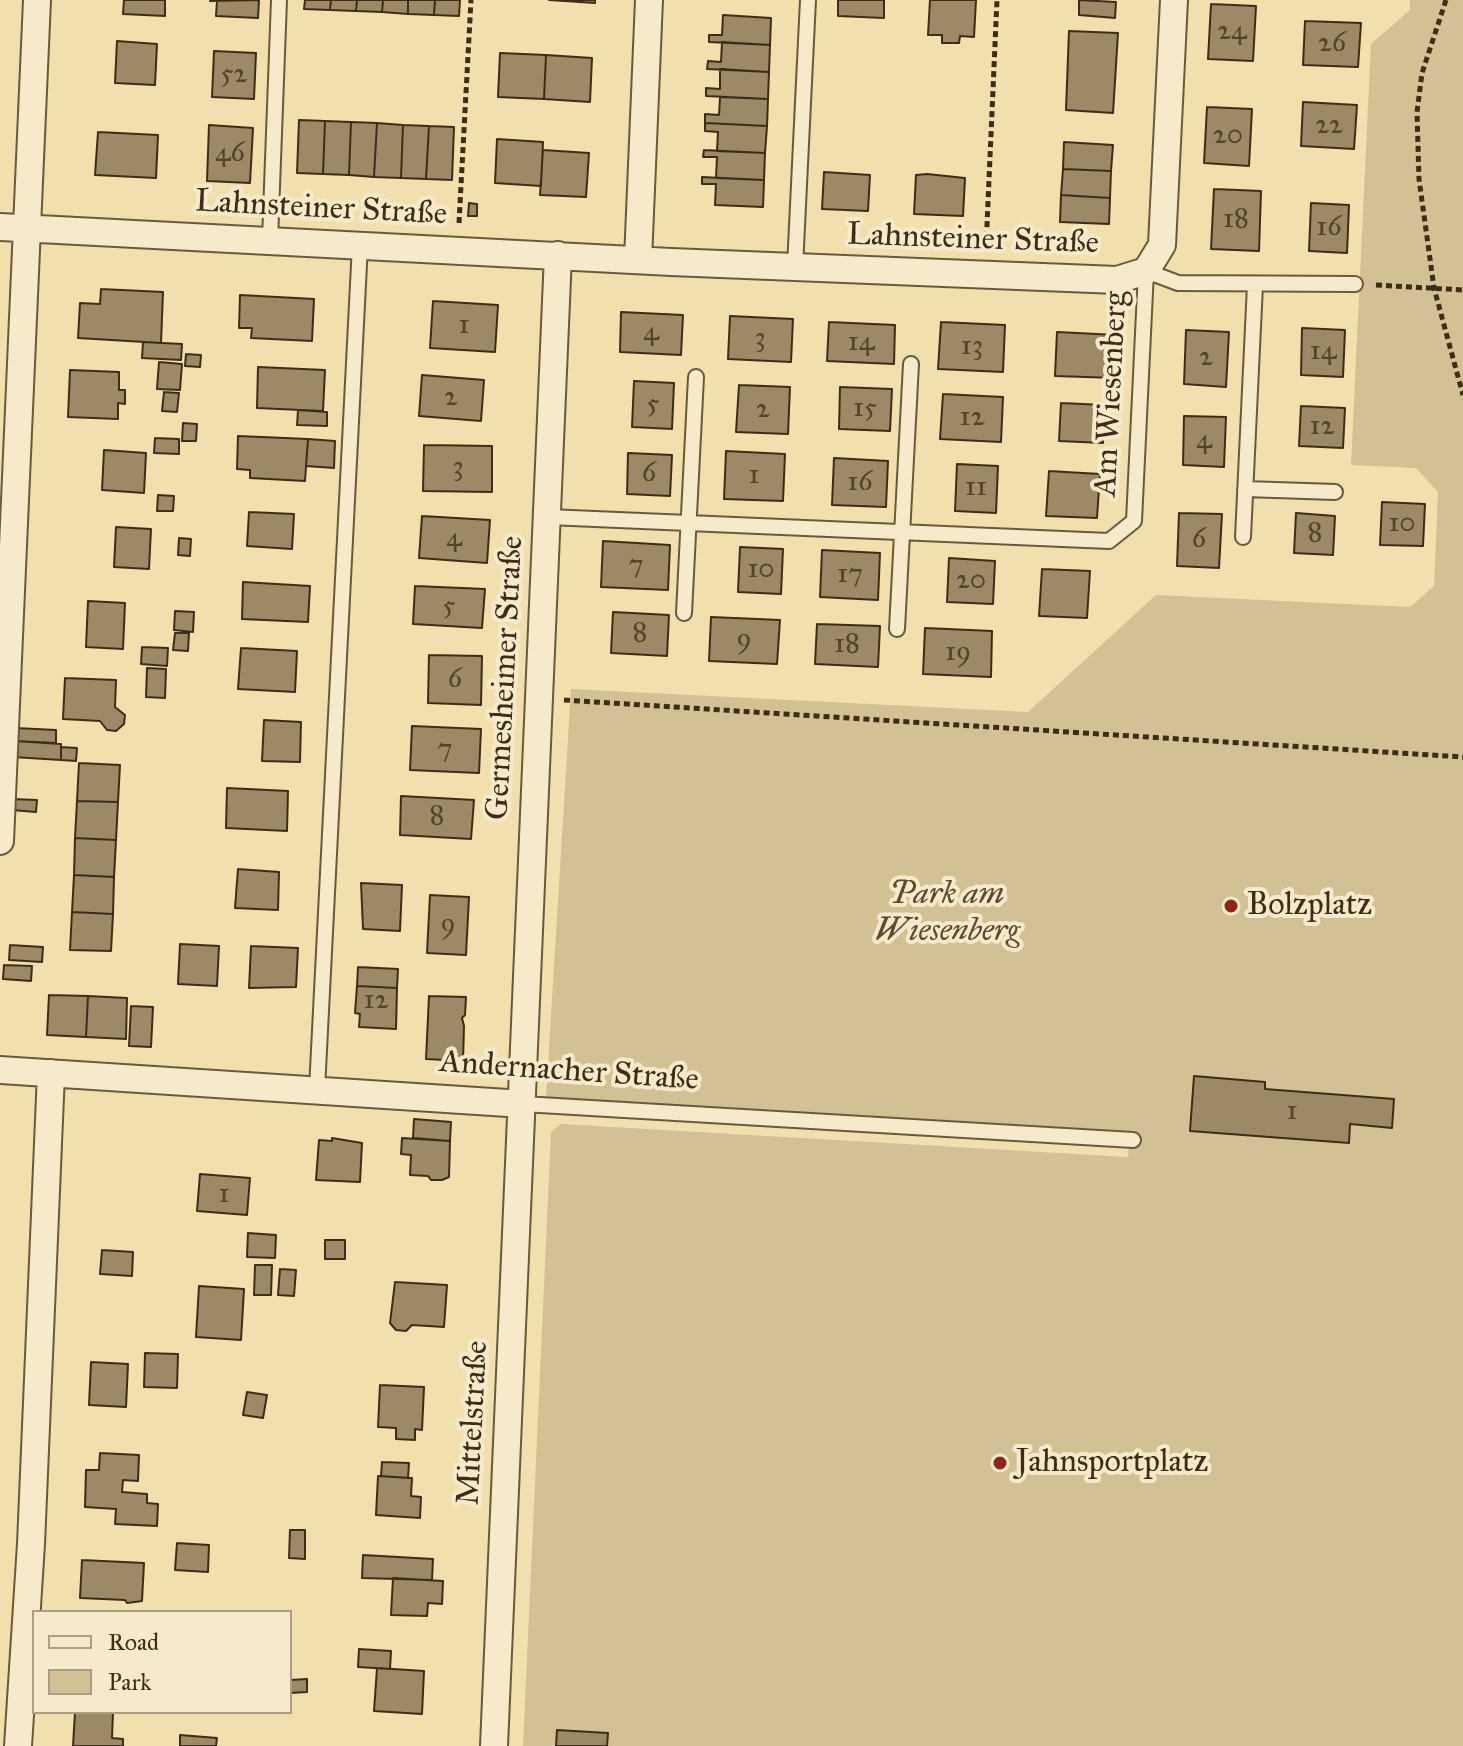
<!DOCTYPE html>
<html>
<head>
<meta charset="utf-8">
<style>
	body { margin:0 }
	#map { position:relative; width:1463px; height:1746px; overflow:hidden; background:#f1dfad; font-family:"IM FELL Great Primer",serif }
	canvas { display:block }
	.legend { position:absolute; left:32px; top:1610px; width:260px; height:104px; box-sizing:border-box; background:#f6eaca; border:2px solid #ac9e82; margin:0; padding:10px 14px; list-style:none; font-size:24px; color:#3d2d17 }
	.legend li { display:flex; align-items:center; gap:16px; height:40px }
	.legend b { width:40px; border:2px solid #ac9e82 }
</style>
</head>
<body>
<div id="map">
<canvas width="1463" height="1746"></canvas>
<ul class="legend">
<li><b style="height:10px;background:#f6eaca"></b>Road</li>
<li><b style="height:22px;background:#d2c194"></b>Park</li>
</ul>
</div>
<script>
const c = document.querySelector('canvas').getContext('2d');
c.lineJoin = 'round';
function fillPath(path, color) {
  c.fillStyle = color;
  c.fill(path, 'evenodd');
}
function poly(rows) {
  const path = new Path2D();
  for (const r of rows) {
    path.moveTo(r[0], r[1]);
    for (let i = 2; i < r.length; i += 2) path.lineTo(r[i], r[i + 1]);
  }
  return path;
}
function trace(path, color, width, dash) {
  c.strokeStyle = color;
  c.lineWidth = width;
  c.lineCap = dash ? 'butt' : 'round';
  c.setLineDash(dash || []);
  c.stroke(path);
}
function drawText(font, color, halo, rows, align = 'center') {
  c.font = font + ' "IM FELL Great Primer",serif';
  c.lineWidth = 8;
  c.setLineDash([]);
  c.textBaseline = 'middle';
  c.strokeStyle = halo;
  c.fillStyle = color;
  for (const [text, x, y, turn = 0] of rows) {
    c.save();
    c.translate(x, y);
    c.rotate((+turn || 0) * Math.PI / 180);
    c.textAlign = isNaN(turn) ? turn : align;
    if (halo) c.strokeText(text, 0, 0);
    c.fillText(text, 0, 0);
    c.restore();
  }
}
fillPath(poly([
	[1410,0,1463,0,1463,1746,523,1746,551,1132,561,1124,1128,1157,1130,1131,546,1097,571,689,1028,712,1156,595,1410,607,1434,586,1438,492,1416,468,1351,465,1371,44,1410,10]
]), '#d2c194');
const building = poly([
	[124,0,165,0,165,16,123,14,124,0],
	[259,0,258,18,216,16,217,1,210,1,259,0],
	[305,0,331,0,330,10,304,9,305,0],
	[331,0,357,0,356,11,330,10,331,0],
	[357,0,383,0,382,12,356,11,357,0],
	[383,0,408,0,408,14,382,12,383,0],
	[408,0,435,0,434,15,408,14,408,0],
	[435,0,460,0,459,16,434,15,435,0],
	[549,0,595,0,595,3,549,0],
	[838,0,884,0,884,18,838,16,838,0],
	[930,0,976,0,974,37,960,36,959,43,942,43,942,35,928,35,930,0],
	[1079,0,1116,2,1115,18,1079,15,1079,0],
	[1211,4,1256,6,1253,61,1208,59,1211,4],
	[723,15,771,18,770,45,709,42,709,35,722,35,723,15],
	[1305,21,1361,23,1358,67,1303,65,1305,21],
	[1069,31,1118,33,1113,113,1066,110,1069,31],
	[117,41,157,44,155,85,115,83,117,41],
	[722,42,770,45,769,72,707,69,708,61,721,62,722,42],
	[214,51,256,53,254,99,212,97,214,51],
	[500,53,546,55,544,99,498,97,500,53],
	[546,55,592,58,590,102,544,99,546,55],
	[720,69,769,72,768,99,706,96,706,88,720,89,720,69],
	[720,97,768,99,767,126,705,123,705,114,719,115,720,97],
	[1303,102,1357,105,1354,149,1301,146,1303,102],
	[1207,107,1252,109,1249,166,1204,163,1207,107],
	[299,120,325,121,323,174,297,173,299,120],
	[325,121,351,122,349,175,323,174,325,121],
	[351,122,377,123,374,177,349,175,351,122],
	[377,123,403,125,401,178,374,177,377,123],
	[705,123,767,126,765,153,717,151,718,132,705,131,705,123],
	[209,125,253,128,250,183,207,181,209,125],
	[403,125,429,126,426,179,401,178,403,125],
	[429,126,454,127,452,180,426,179,429,126],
	[98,132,158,135,156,178,95,175,98,132],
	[497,139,543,142,541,186,495,183,497,139],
	[1064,142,1113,145,1111,171,1063,169,1064,142],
	[543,150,589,153,586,197,540,195,543,150],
	[704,150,765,153,764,180,716,178,717,157,703,157,704,150],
	[1063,169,1111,171,1110,198,1061,195,1063,169],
	[824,172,870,175,868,211,822,209,824,172],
	[927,174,965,178,963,216,914,214,916,175,927,174],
	[702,177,764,180,763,207,715,205,716,184,702,184,702,177],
	[1214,189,1261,191,1259,251,1211,249,1214,189],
	[1061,195,1110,198,1109,224,1060,222,1061,195],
	[469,203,477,204,477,216,468,216,469,203],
	[1311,203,1349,205,1347,253,1309,251,1311,203],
	[101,289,163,292,161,343,78,338,80,303,100,304,101,289],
	[240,295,314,299,312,341,251,338,252,328,239,328,240,295],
	[433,301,498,305,495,352,430,348,433,301],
	[621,312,683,315,681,355,620,352,621,312],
	[730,316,793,319,791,362,728,359,730,316],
	[829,322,895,325,894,364,827,361,829,322],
	[941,322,1005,325,1003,372,938,369,941,322],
	[1302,328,1345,330,1343,377,1301,375,1302,328],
	[1186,330,1229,332,1226,387,1184,384,1186,330],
	[1057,332,1117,335,1115,378,1055,376,1057,332],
	[143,342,182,344,181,360,142,358,143,342],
	[186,354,201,355,200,367,185,366,186,354],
	[159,362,182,364,180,390,157,389,159,362],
	[258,367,325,370,323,411,257,408,258,367],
	[70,370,119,372,119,390,125,390,125,404,118,403,118,419,68,417,70,370],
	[422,375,484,380,481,421,419,416,422,375],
	[634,381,674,383,672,429,632,427,634,381],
	[739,385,790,387,788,434,736,432,739,385],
	[840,387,892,389,890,431,839,429,840,387],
	[164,392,179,393,177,412,162,411,164,392],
	[943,394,1003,397,1001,442,940,439,943,394],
	[1061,403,1104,405,1103,443,1059,441,1061,403],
	[1301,406,1345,408,1343,448,1299,446,1301,406],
	[298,410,327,412,327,426,297,425,298,410],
	[1184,416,1226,417,1224,467,1183,465,1184,416],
	[183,423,197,424,196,441,182,441,183,423],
	[238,436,308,439,305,481,250,478,250,470,237,469,238,436],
	[155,438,179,439,179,454,154,453,155,438],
	[308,439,335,441,334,468,306,466,308,439],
	[424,445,492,446,492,492,423,491,424,445],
	[104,450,146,453,144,493,102,490,104,450],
	[726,451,785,454,783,501,724,499,726,451],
	[628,453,672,455,670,496,627,494,628,453],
	[834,458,888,461,886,507,832,505,834,458],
	[957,464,998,466,996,513,955,511,957,464],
	[1049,471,1100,474,1097,518,1046,516,1049,471],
	[158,495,174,496,173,511,157,511,158,495],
	[1382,502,1425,504,1423,546,1380,545,1382,502],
	[249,512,294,514,292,549,247,546,249,512],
	[1179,513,1222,514,1219,568,1177,566,1179,513],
	[1296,513,1335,516,1333,555,1294,553,1296,513],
	[422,516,490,520,487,563,419,558,422,516],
	[116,527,151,529,149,569,114,567,116,527],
	[179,538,191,539,190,556,178,555,179,538],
	[603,541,670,545,668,590,601,587,603,541],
	[740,547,783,549,781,594,738,592,740,547],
	[822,550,880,553,878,600,820,597,822,550],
	[949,558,995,561,993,604,947,602,949,558],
	[1042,569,1090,571,1087,618,1039,616,1042,569],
	[243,582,310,586,308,622,242,619,243,582],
	[415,586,485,589,482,628,413,624,415,586],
	[88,601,125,603,123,649,86,647,88,601],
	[175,611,194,612,193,632,174,630,175,611],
	[613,612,669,615,667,656,611,653,613,612],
	[711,617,780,620,777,664,709,661,711,617],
	[817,624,880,626,878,667,815,664,817,624],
	[925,628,992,631,991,677,923,674,925,628],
	[175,633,189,633,188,651,173,650,175,633],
	[142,647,168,648,167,666,141,664,142,647],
	[241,648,297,651,295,692,238,689,241,648],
	[429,655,482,656,481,705,428,703,429,655],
	[147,668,166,669,165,698,146,697,147,668],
	[65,678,116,680,115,707,125,715,124,724,116,731,107,730,100,721,63,719,65,678],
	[264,720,301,722,300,762,262,761,264,720],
	[412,726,481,729,479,773,410,770,412,726],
	[15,728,56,730,56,743,15,741,15,728],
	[15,741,61,744,61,760,13,757,15,741],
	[61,747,77,748,76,761,61,760,61,747],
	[79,763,120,765,118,802,77,801,79,763],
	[227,788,288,791,287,831,226,828,227,788],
	[401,796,474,800,471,839,400,835,401,796],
	[12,799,37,800,36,812,12,810,12,799],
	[77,801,118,802,116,840,75,838,77,801],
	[75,838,116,840,114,877,74,875,75,838],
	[238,869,279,872,278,910,235,908,238,869],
	[74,875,114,877,113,914,72,912,74,875],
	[361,883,402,885,400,931,363,929,361,883],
	[430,895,469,897,466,955,427,953,430,895],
	[72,912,113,914,111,951,70,950,72,912],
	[180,944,219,946,217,986,178,984,180,944],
	[10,945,43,947,42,962,9,960,10,945],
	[251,946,298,948,296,987,249,988,251,946],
	[4,965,32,966,31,981,3,979,4,965],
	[358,967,398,969,397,988,357,986,358,967],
	[357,986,397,988,396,1029,359,1027,360,1014,355,1013,357,986],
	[49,995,88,996,86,1037,47,1035,49,995],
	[88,996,127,998,126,1039,86,1037,88,996],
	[429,996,466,997,465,1015,462,1018,464,1026,463,1061,426,1059,429,996],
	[131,1006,153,1007,151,1047,129,1046,131,1006],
	[1194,1076,1265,1082,1265,1089,1394,1099,1392,1128,1350,1124,1349,1143,1190,1131,1194,1076],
	[414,1119,451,1122,450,1141,413,1138,414,1119],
	[332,1138,362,1143,360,1182,316,1180,319,1140,332,1141,332,1138],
	[402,1138,450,1141,449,1177,442,1180,431,1180,428,1176,410,1175,411,1155,401,1154,402,1138],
	[200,1174,250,1178,247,1215,197,1211,200,1174],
	[248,1233,276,1235,275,1258,247,1257,248,1233],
	[325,1240,345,1240,345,1259,325,1259,325,1240],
	[102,1250,133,1252,132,1276,100,1274,102,1250],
	[255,1265,272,1265,271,1295,254,1295,255,1265],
	[280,1269,296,1270,294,1296,278,1295,280,1269],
	[395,1282,447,1285,444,1327,412,1325,406,1331,396,1330,390,1323,395,1282],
	[199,1286,244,1289,241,1340,196,1337,199,1286],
	[145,1353,178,1354,177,1388,144,1387,145,1353],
	[91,1362,128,1364,126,1407,89,1405,91,1362],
	[380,1385,424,1387,422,1430,415,1429,415,1440,396,1439,396,1428,378,1427,380,1385],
	[247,1392,267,1395,263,1418,243,1415,247,1392],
	[100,1453,139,1455,138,1481,123,1480,122,1492,147,1494,147,1503,158,1504,157,1526,115,1524,116,1509,85,1507,86,1470,99,1470,100,1453],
	[382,1462,409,1463,408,1478,381,1476,382,1462],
	[378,1476,412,1478,411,1496,421,1497,420,1518,376,1515,378,1476],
	[290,1530,305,1530,305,1559,289,1558,290,1530],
	[177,1543,209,1545,208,1572,175,1570,177,1543],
	[363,1555,433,1559,432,1580,362,1578,363,1555],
	[82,1560,144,1563,142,1601,127,1603,125,1600,80,1598,82,1560],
	[393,1578,443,1581,442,1604,428,1603,427,1616,391,1615,393,1578],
	[359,1649,391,1651,390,1669,358,1667,359,1649],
	[377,1668,424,1671,422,1714,374,1711,377,1668],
	[307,1679,307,1692,290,1693,290,1680,307,1679],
	[75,1712,113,1712,112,1738,123,1739,123,1746,73,1746,75,1712],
	[557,1730,608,1733,607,1746,556,1746,557,1730],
	[180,1735,217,1738,216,1746,180,1746,180,1735]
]);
fillPath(building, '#9b8a65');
trace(building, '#3d2d17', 2);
const service = poly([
	[270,240,279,0],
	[795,267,808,0],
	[1245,489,1335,492],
	[548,517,1109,541,1134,521,1146,271,1178,283,1355,284],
	[1243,537,1255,285],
	[684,613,696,377],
	[897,629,911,364],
	[317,1089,360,245],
	[523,1104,1133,1140]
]);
const minor = poly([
	[0,227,671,262,1117,280,1146,271,1162,245,1174,0],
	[638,260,649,0],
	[0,841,37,0],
	[0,1070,523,1104],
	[18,1746,31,1544,51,1073],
	[494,1746,558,255]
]);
trace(service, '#6a5a3c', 18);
trace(minor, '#6a5a3c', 30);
trace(poly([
	[1446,0,1422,73,1417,112,1419,179,1434,288,1463,395],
	[459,223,471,0],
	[986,247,997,0],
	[1376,285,1463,290],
	[564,700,1463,757]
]), '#3d2d17', 5, [6, 4]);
trace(service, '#f6eaca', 14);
trace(minor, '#f6eaca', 26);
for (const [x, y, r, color] of [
	[1231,906,8,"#8f2418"],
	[1000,1463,8,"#8f2418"]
]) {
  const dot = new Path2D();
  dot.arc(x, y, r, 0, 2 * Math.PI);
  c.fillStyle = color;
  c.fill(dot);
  trace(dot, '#f6eaca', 3);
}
drawText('28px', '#54442a', null, [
	["24",1232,32],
	["26",1332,44],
	["52",234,75],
	["22",1329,126],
	["20",1228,136],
	["46",230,154],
	["18",1236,220],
	["16",1329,228],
	["1",464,326],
	["4",651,333],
	["3",760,339],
	["14",861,343],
	["13",972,347],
	["14",1323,352],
	["2",1206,358],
	["2",451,398],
	["5",653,405],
	["15",865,409],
	["2",763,410],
	["12",972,418],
	["12",1322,427],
	["4",1204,441],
	["3",458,468],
	["6",649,474],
	["1",754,476],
	["16",860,483],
	["11",976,488],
	["10",1402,524],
	["8",1315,534],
	["4",454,539],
	["6",1199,540],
	["7",636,566],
	["10",761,570],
	["17",850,575],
	["20",971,581],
	["5",449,607],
	["8",640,634],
	["9",744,640],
	["18",847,645],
	["19",958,653],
	["6",455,680],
	["7",445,750],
	["8",437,817],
	["9",448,925],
	["12",376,1001],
	["1",1292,1112],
	["1",224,1195]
]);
drawText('32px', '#3d2d17', '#f6eaca', [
	["Lahnsteiner Straße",321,209,3],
	["Lahnsteiner Straße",973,240,2],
	["Am Wiesenberg",1112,394,-87],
	["Germesheimer Straße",506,678,-87],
	["Andernacher Straße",569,1072,4],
	["Mittelstraße",474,1423,-87]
]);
drawText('italic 32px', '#5b4b30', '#f6eaca', [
	["Park am",947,895],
	["Wiesenberg",947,932]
]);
drawText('32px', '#3d2d17', '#f6eaca', [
	["Bolzplatz",1247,906],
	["Jahnsportplatz",1016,1463]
], 'left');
</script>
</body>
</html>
